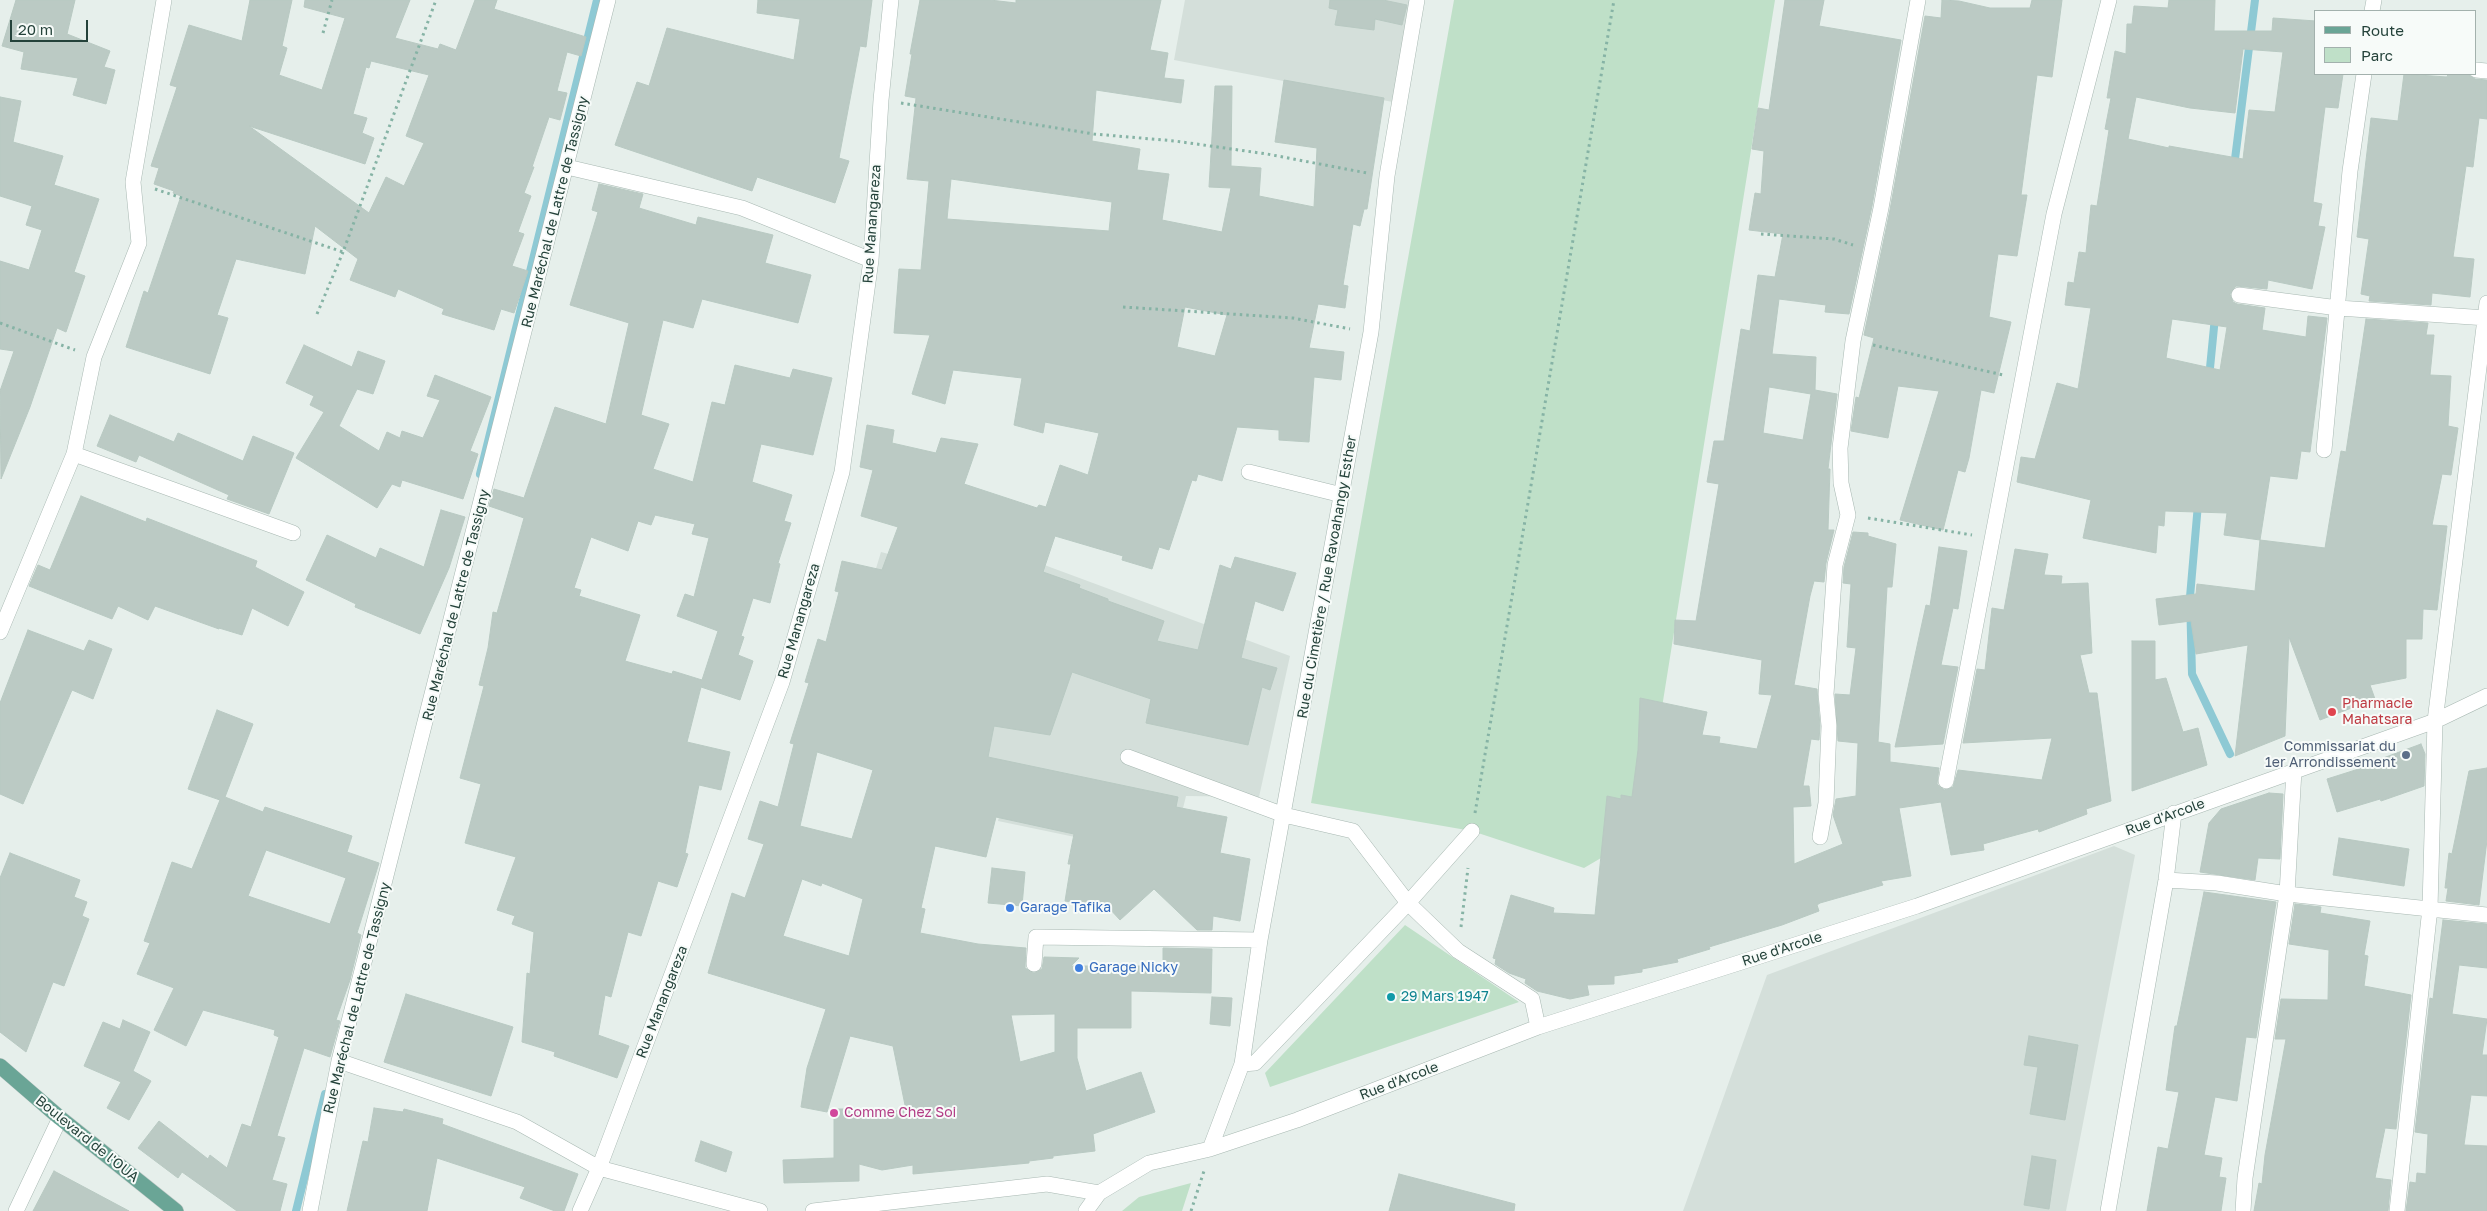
<!DOCTYPE html>
<html>
<head>
<meta charset="utf-8">
<style>
	body { margin:0 }
	#map { position:relative; width:2487px; height:1211px; overflow:hidden; background:#e6efeb; font-family:"Golos Text",sans-serif }
	canvas { display:block }
	.legend { position:absolute; left:2314px; top:10px; width:162px; height:65px; box-sizing:border-box; background:#f7fbf9; border:1px solid #a3b1ad; margin:0; padding:6px 9px; list-style:none; font-size:15px; color:#24423a }
	.legend li { display:flex; align-items:center; gap:10px; height:25px }
	.legend b { width:25px; border:1px solid #a3b1ad }
	.scale { position:absolute; left:10px; top:20px; width:78px; height:22px; box-sizing:border-box; border:2px solid #24423a; border-top:0; padding-left:6px; font-size:15px; line-height:18px; white-space:nowrap; color:#24423a; -webkit-text-stroke:4px #f7fbf9; paint-order:stroke }
</style>
</head>
<body>
<div id="map">
<canvas width="2487" height="1211"></canvas>
<ul class="legend">
<li><b style="height:6px;background:#6aa596"></b>Route</li>
<li><b style="height:14px;background:#bfe0c8"></b>Parc</li>
</ul>
<div class="scale">20 m</div>
</div>
<script>
const c = document.querySelector('canvas').getContext('2d');
c.lineJoin = 'round';
function fillPath(path, color) {
  c.fillStyle = color;
  c.fill(path, 'evenodd');
}
function poly(rows) {
  const path = new Path2D();
  for (const r of rows) {
    path.moveTo(r[0], r[1]);
    for (let i = 2; i < r.length; i += 2) path.lineTo(r[i], r[i + 1]);
  }
  return path;
}
function trace(path, color, width, dash) {
  c.strokeStyle = color;
  c.lineWidth = width;
  c.lineCap = dash ? 'butt' : 'round';
  c.setLineDash(dash || []);
  c.stroke(path);
}
function drawText(font, color, halo, rows, align = 'center') {
  c.font = font + ' "Golos Text",sans-serif';
  c.lineWidth = 4;
  c.setLineDash([]);
  c.textBaseline = 'middle';
  c.strokeStyle = halo;
  c.fillStyle = color;
  for (const [text, x, y, turn = 0] of rows) {
    c.save();
    c.translate(x, y);
    c.rotate((+turn || 0) * Math.PI / 180);
    c.textAlign = isNaN(turn) ? turn : align;
    if (halo) c.strokeText(text, 0, 0);
    c.fillText(text, 0, 0);
    c.restore();
  }
}
fillPath(poly([
	[1185,0,1415,0,1398,103,1174,60],
	[958,533,1290,656,1259,797,1186,796,1171,857,998,821,1010,771,861,725,857,631,881,552,945,569],
	[2114,846,2135,855,2066,1211,1683,1211,1767,975]
]), '#d4dfda');
fillPath(poly([
	[1454,0,1775,0,1648,795,1601,858,1584,868,1472,831,1311,803],
	[1405,925,1519,1002,1270,1087,1265,1073],
	[1191,1183,1182,1211,1122,1211,1139,1197]
]), '#bfe0c8');
trace(poly([
	[2234,167,2255,0],
	[2209,378,2215,317],
	[480,474,597,0],
	[2198,504,2190,597,2192,674,2230,754],
	[296,1211,325,1094]
]), '#8ec9d4', 8);
const building = poly([
	[16,0,75,0,67,34,110,51,104,67,115,70,106,104,73,95,78,78,21,69,24,52,2,46,16,0],
	[250,0,292,0,282,46,287,48,279,75,322,90,345,18,304,7,305,0,410,0,395,38,438,49,440,44,456,50,475,0,497,0,494,9,586,37,581,56,567,52,557,91,567,93,560,120,549,117,532,167,534,167,524,193,531,196,518,232,524,234,512,266,528,271,514,313,501,309,494,330,442,314,444,309,398,289,395,297,350,280,358,259,315,226,305,274,236,259,217,315,228,318,210,374,126,347,144,291,148,293,181,196,173,193,174,191,154,184,159,168,151,166,177,87,170,85,189,25,242,41,250,0],
	[371,61,429,75,406,136,424,143,404,186,386,177,369,213,249,126,365,164,374,138,362,133,367,118,353,114,366,67,369,68,371,61],
	[758,0,872,0,866,47,860,46,839,158,849,161,835,203,757,177,752,191,615,145,637,82,649,86,667,28,794,60,800,19,757,13,758,0],
	[920,0,990,0,1016,3,1016,0,1161,0,1150,50,1168,53,1164,78,1184,80,1181,103,1096,90,1092,141,1140,149,1137,170,1169,174,1162,220,1222,232,1231,188,1209,187,1215,86,1232,86,1231,166,1261,168,1259,196,1314,207,1317,148,1275,142,1284,80,1384,98,1367,209,1364,209,1360,226,1353,224,1343,285,1348,286,1345,308,1318,304,1309,348,1344,352,1341,380,1314,377,1309,442,1279,440,1279,430,1237,427,1222,481,1198,474,1196,481,1192,480,1169,550,1159,547,1152,569,1122,560,1123,556,1055,536,1043,572,1080,585,1079,588,1108,599,1108,601,1164,621,1157,641,1198,650,1220,565,1231,569,1235,557,1296,573,1283,611,1255,601,1241,658,1277,668,1270,690,1262,687,1248,745,1146,723,1151,699,1072,672,1050,735,994,726,988,757,1178,797,1176,807,1227,817,1220,853,1250,859,1240,921,1213,916,1212,930,1197,930,1154,889,1120,920,1109,908,1065,901,1071,864,1068,864,1074,834,996,817,986,857,935,846,921,908,925,909,920,933,978,944,1026,948,1025,968,1034,973,1042,969,1044,957,1079,958,1071,966,1163,966,1163,948,1212,949,1211,993,1131,991,1131,1028,1077,1028,1077,1058,1086,1091,1141,1072,1155,1112,1093,1134,1095,1151,1053,1156,1053,1158,1029,1161,1029,1163,913,1174,913,1165,882,1170,859,1164,859,1181,784,1183,783,1160,834,1158,834,1109,858,1109,858,1114,906,1110,893,1046,850,1036,827,1112,801,1107,807,1068,826,1009,708,973,732,893,745,898,764,844,748,839,760,801,778,807,794,744,790,743,809,683,805,682,818,639,826,642,839,592,835,591,842,561,882,570,898,527,861,516,873,470,860,467,867,425,894,430,892,443,936,453,941,438,978,444,964,484,1037,508,1039,505,1046,507,1060,465,1088,475,1099,433,1045,422,1043,433,1014,425,1022,378,953,370,945,404,912,394,930,335,894,333,899,269,921,270,929,181,907,179,916,98,905,96,912,54,910,54,920,0],
	[951,179,1112,202,1109,231,947,219,951,179],
	[1185,307,1227,315,1215,356,1177,347,1185,307],
	[817,752,873,770,852,839,800,826,817,752],
	[802,879,821,886,822,883,863,899,849,956,783,936,802,879],
	[1055,1014,1055,1052,1020,1062,1011,1015,1055,1014],
	[1330,0,1383,0,1407,5,1402,25,1375,19,1374,30,1335,25,1338,10,1329,8,1330,0],
	[1785,0,1824,0,1819,26,1901,40,1872,206,1849,314,1825,312,1826,305,1779,299,1772,354,1816,357,1815,390,1837,394,1828,469,1830,469,1828,530,1834,530,1826,563,1824,582,1814,581,1810,596,1794,685,1817,689,1820,726,1819,740,1811,739,1803,786,1809,786,1811,806,1793,807,1794,864,1843,844,1833,815,1836,799,1856,796,1858,743,1838,741,1835,694,1850,695,1856,648,1847,647,1851,584,1843,583,1844,567,1853,532,1868,533,1868,536,1896,544,1892,587,1887,587,1878,742,1890,744,1890,762,1939,768,1937,784,1944,790,1953,787,1958,770,2042,780,2052,738,1963,743,1977,669,1985,670,1992,608,2004,610,2015,549,2048,554,2044,575,2062,576,2061,584,2088,583,2092,653,2080,655,2089,693,2097,693,2111,801,2086,809,2087,814,2039,832,2038,829,1983,844,1984,850,1951,855,1941,802,1899,808,1911,876,1881,881,1883,885,1820,903,1817,905,1819,911,1782,925,1709,947,1710,949,1677,959,1678,962,1642,969,1642,972,1614,976,1614,984,1587,985,1589,995,1570,999,1537,991,1525,983,1526,979,1509,973,1495,964,1496,959,1493,958,1511,895,1554,908,1553,913,1595,915,1607,796,1621,799,1621,795,1632,797,1638,750,1640,698,1707,712,1702,735,1720,737,1719,743,1757,749,1772,695,1759,694,1762,660,1674,644,1675,620,1696,621,1719,484,1707,482,1714,441,1724,441,1741,329,1750,331,1758,275,1775,277,1783,234,1749,230,1755,193,1761,194,1764,151,1752,149,1758,108,1769,110,1785,0],
	[1769,387,1811,394,1803,440,1763,433,1769,387],
	[1942,0,1959,1,1990,8,2030,8,2032,0,2062,0,2052,77,2037,75,2021,195,2027,195,2017,256,1998,254,1989,317,2011,322,1994,393,1981,390,1969,458,1965,472,1958,470,1943,530,1900,520,1939,391,1898,386,1888,438,1851,431,1856,397,1859,398,1874,338,1864,335,1890,210,1925,16,1941,18,1942,0],
	[2169,0,2215,0,2214,31,2272,31,2273,18,2316,21,2316,74,2343,74,2338,108,2325,107,2313,202,2322,204,2318,226,2325,227,2312,289,2268,280,2267,289,2236,286,2230,294,2233,302,2237,304,2265,308,2262,330,2306,337,2308,316,2327,318,2310,452,2301,451,2297,479,2270,476,2260,540,2224,535,2227,513,2165,511,2164,526,2158,525,2156,553,2083,538,2091,500,2017,482,2021,457,2035,459,2057,383,2078,389,2091,308,2065,305,2068,282,2074,283,2079,252,2086,253,2091,205,2097,206,2109,130,2105,129,2111,98,2107,98,2115,51,2126,54,2127,24,2132,24,2134,6,2168,8,2169,0],
	[2243,49,2283,52,2275,112,2249,110,2243,159,2169,146,2169,148,2128,139,2136,97,2190,108,2235,113,2243,49],
	[2172,319,2227,327,2220,370,2166,358,2172,319],
	[2404,74,2447,77,2448,74,2467,74,2475,79,2487,80,2487,119,2479,118,2473,167,2466,166,2453,257,2474,259,2470,297,2432,293,2431,305,2369,301,2370,296,2361,294,2369,239,2357,237,2371,118,2398,121,2404,74],
	[0,97,21,101,13,142,63,156,54,185,99,199,74,272,85,276,66,332,57,328,30,407,1,479,0,391,14,351,0,349,0,261,29,270,42,230,26,225,32,206,0,196,0,97],
	[599,184,643,194,639,208,696,225,698,217,773,235,765,263,811,275,798,323,702,299,693,328,663,320,641,415,669,424,653,469,693,482,712,402,725,405,735,365,790,378,793,369,832,378,813,455,761,444,752,482,792,495,784,521,791,523,778,563,780,564,770,603,753,598,741,636,744,637,738,655,753,661,740,700,701,687,687,742,730,752,721,790,699,785,685,853,688,854,677,887,658,881,641,936,628,932,611,997,605,995,598,1035,629,1046,617,1078,554,1056,555,1052,522,1042,527,973,530,974,534,932,512,924,515,916,497,910,516,857,465,843,481,784,460,778,484,686,479,685,488,648,493,612,497,613,524,518,489,506,494,489,524,498,555,407,606,424,629,323,570,305,598,212,592,210,599,184],
	[655,515,695,524,692,534,709,538,694,597,685,594,677,616,718,631,702,680,673,671,672,674,625,661,640,615,579,596,581,590,574,588,591,537,628,551,638,521,651,525,655,515],
	[2366,319,2428,323,2426,335,2434,335,2430,375,2451,376,2448,426,2458,428,2451,475,2442,474,2432,525,2447,526,2437,610,2423,609,2422,639,2406,639,2406,678,2370,685,2375,699,2320,720,2289,637,2285,736,2235,756,2248,645,2196,654,2191,621,2159,625,2156,599,2196,594,2197,584,2255,591,2260,540,2325,548,2341,451,2346,452,2366,319],
	[304,345,352,367,358,351,385,361,373,394,357,389,339,426,379,451,387,432,400,438,402,431,423,438,440,400,427,396,435,375,491,397,470,451,478,454,463,499,402,480,400,487,392,484,377,508,296,458,324,412,310,405,314,396,286,383,304,345],
	[110,415,174,442,178,433,243,461,253,436,294,453,269,514,227,499,229,495,139,455,136,462,97,446,110,415],
	[81,496,146,522,147,518,257,561,255,567,304,592,288,626,252,608,242,635,219,628,219,629,155,606,148,620,118,606,112,619,29,586,38,565,50,570,81,496],
	[441,510,465,517,449,568,420,634,355,607,356,604,306,580,327,535,376,558,380,548,424,567,441,510],
	[1939,547,1967,551,1958,609,1953,608,1941,665,1958,667,1943,744,1895,747,1926,605,1930,606,1939,547],
	[28,630,84,651,89,640,112,649,93,699,72,690,23,804,0,794,0,703,28,630],
	[2132,641,2155,641,2155,680,2166,678,2183,732,2198,728,2207,765,2132,791,2132,641],
	[217,710,253,724,225,797,263,812,265,807,352,836,347,852,379,863,357,933,361,935,350,980,336,1020,340,1021,330,1057,304,1048,277,1136,285,1138,272,1180,287,1184,280,1211,237,1211,182,1172,178,1178,138,1148,159,1121,208,1159,210,1155,227,1168,242,1124,251,1127,279,1037,274,1035,275,1030,203,1010,186,1046,154,1030,174,988,137,974,150,943,144,941,172,862,192,869,220,800,188,789,217,710],
	[266,850,346,878,330,924,248,896,266,850],
	[2421,744,2425,754,2424,786,2381,801,2380,799,2337,812,2327,779,2368,766,2367,764,2421,744],
	[2487,768,2487,840,2479,905,2446,901,2448,888,2445,888,2449,853,2452,854,2469,771,2487,768],
	[2269,793,2283,794,2280,859,2258,858,2255,880,2200,872,2209,823,2221,809,2269,793],
	[2339,838,2409,849,2404,886,2333,875,2339,838],
	[10,853,80,880,74,897,87,902,82,916,89,919,64,986,53,982,26,1052,0,1032,0,878,10,853],
	[992,868,1025,872,1022,906,988,903,992,868],
	[2204,892,2276,902,2256,1038,2246,1037,2237,1101,2215,1097,2204,1155,2222,1158,2219,1177,2226,1178,2221,1211,2147,1211,2158,1147,2168,1149,2179,1092,2166,1090,2175,1026,2177,1026,2204,892],
	[2295,904,2321,907,2320,913,2370,921,2364,955,2368,956,2364,986,2411,995,2396,1129,2385,1128,2375,1178,2391,1180,2388,1211,2254,1211,2259,1183,2262,1184,2265,1155,2286,1039,2275,1039,2281,999,2328,1000,2329,950,2289,944,2295,904],
	[2443,920,2487,924,2487,968,2459,965,2452,1014,2487,1019,2482,1055,2487,1055,2487,1096,2471,1095,2464,1145,2487,1146,2487,1211,2406,1211,2410,1182,2416,1183,2417,1173,2426,1174,2428,1134,2415,1132,2430,998,2433,999,2443,920],
	[406,994,513,1027,491,1096,384,1062,406,994],
	[1212,997,1232,998,1230,1026,1210,1024,1212,997],
	[123,1020,150,1032,133,1071,151,1081,129,1120,107,1108,121,1082,84,1066,103,1022,120,1029,123,1020],
	[2029,1036,2078,1045,2065,1120,2030,1114,2038,1067,2024,1065,2029,1036],
	[374,1108,403,1112,404,1109,443,1119,442,1124,578,1174,564,1211,555,1211,520,1198,525,1187,437,1158,427,1211,347,1211,363,1141,368,1142,374,1108],
	[701,1141,732,1152,726,1172,695,1161,701,1141],
	[2032,1156,2056,1160,2049,1209,2024,1205,2032,1156],
	[54,1171,129,1211,33,1211,54,1171],
	[1399,1174,1515,1204,1514,1211,1389,1211,1399,1174]
]);
fillPath(building, '#bbcac4');
trace(building, '#b8c9c2', 1);
const minor = poly([
	[2372,11,2374,0],
	[2476,70,2487,71],
	[567,167,742,208,871,260],
	[2239,295,2338,308,2487,318],
	[2324,450,2350,171,2364,74],
	[74,454,293,533],
	[1249,472,1342,495],
	[0,632,74,454,94,357,139,243,133,182,164,0],
	[1128,757,1284,815,1353,831,1408,903,1458,951,1532,999,1538,1027],
	[1946,781,2054,214,2109,0],
	[1820,837,1826,803,1829,726,1826,694,1835,565,1848,515,1841,483,1840,448,1853,341,1881,208,1918,0],
	[2166,880,2217,883,2287,894,2487,915],
	[1034,964,1036,937,1260,940],
	[339,1061,517,1122,599,1168,760,1211],
	[1242,1064,1255,1063,1408,903,1472,831],
	[1210,1149,1242,1064,1260,940,1371,332,1387,176,1417,0],
	[16,1211,60,1118],
	[310,1211,339,1061,608,0],
	[580,1211,599,1168,782,682,842,472,871,260,881,100,891,0],
	[813,1211,1047,1184,1099,1193],
	[1086,1211,1099,1193,1149,1163,1210,1149,1297,1120,1538,1027,1917,906,2435,721,2487,696],
	[2108,1211,2166,880,2174,813],
	[2243,1211,2245,1178,2287,894,2294,770],
	[2397,1211,2430,908,2435,721,2487,303]
]);
const major = poly([
	[0,1066,60,1118,176,1211]
]);
trace(minor, '#a8b8b2', 16);
trace(major, '#c2cac8', 16);
trace(poly([
	[323,33,332,0],
	[901,103,1094,134,1175,141,1267,154,1367,173],
	[155,189,343,252,436,0],
	[1761,234,1834,239,1853,245],
	[1123,307,1293,318,1350,329],
	[317,314,343,252],
	[0,323,75,350],
	[1873,345,2003,375],
	[1868,518,1972,535],
	[1475,813,1614,0],
	[1461,927,1468,868],
	[1191,1211,1204,1171]
]), '#86b3a5', 3, [2.5, 4]);
trace(minor, '#fff', 15);
trace(major, '#6aa596', 15);
for (const [x, y, r, color] of [
	[2332,712,5,"#e0444e"],
	[2406,755,5,"#5c6f8a"],
	[1010,908,5,"#3f7fe0"],
	[1079,968,5,"#3f7fe0"],
	[1391,997,5,"#0f9aa8"],
	[834,1113,5,"#d1479c"]
]) {
  const dot = new Path2D();
  dot.arc(x, y, r, 0, 2 * Math.PI);
  c.fillStyle = color;
  c.fill(dot);
  trace(dot, '#f7fbf9', 2);
}
drawText('14px', '#24423a', '#f7fbf9', [
	["Rue Maréchal de Lattre de Tassigny",555,212,-76],
	["Rue Manangareza",872,224,-86],
	["Rue du Cimetière / Rue Ravoahangy Esther",1327,577,-80],
	["Rue Maréchal de Lattre de Tassigny",456,605,-76],
	["Rue Manangareza",799,621,-74],
	["Rue d'Arcole",2165,817,-20],
	["Rue d'Arcole",1782,949,-18],
	["Rue Maréchal de Lattre de Tassigny",357,998,-76],
	["Rue Manangareza",662,1002,-69],
	["Rue d'Arcole",1399,1081,-21],
	["Boulevard de l'OUA",87,1139,39]
]);
drawText('14px', '#be3a42', '#f7fbf9', [
	["Pharmacie",2342,704],
	["Mahatsara",2342,720]
], 'left');
drawText('14px', '#4e5e75', '#f7fbf9', [
	["Commissariat du",2396,747],
	["1er Arrondissement",2396,763]
], 'right');
drawText('14px', '#366cbe', '#f7fbf9', [
	["Garage Tafika",1020,908],
	["Garage Nicky",1089,968]
], 'left');
drawText('14px', '#0d838f', '#f7fbf9', [
	["29 Mars 1947",1401,997]
], 'left');
drawText('14px', '#b23c85', '#f7fbf9', [
	["Comme Chez Soi",844,1113]
], 'left');
</script>
</body>
</html>
